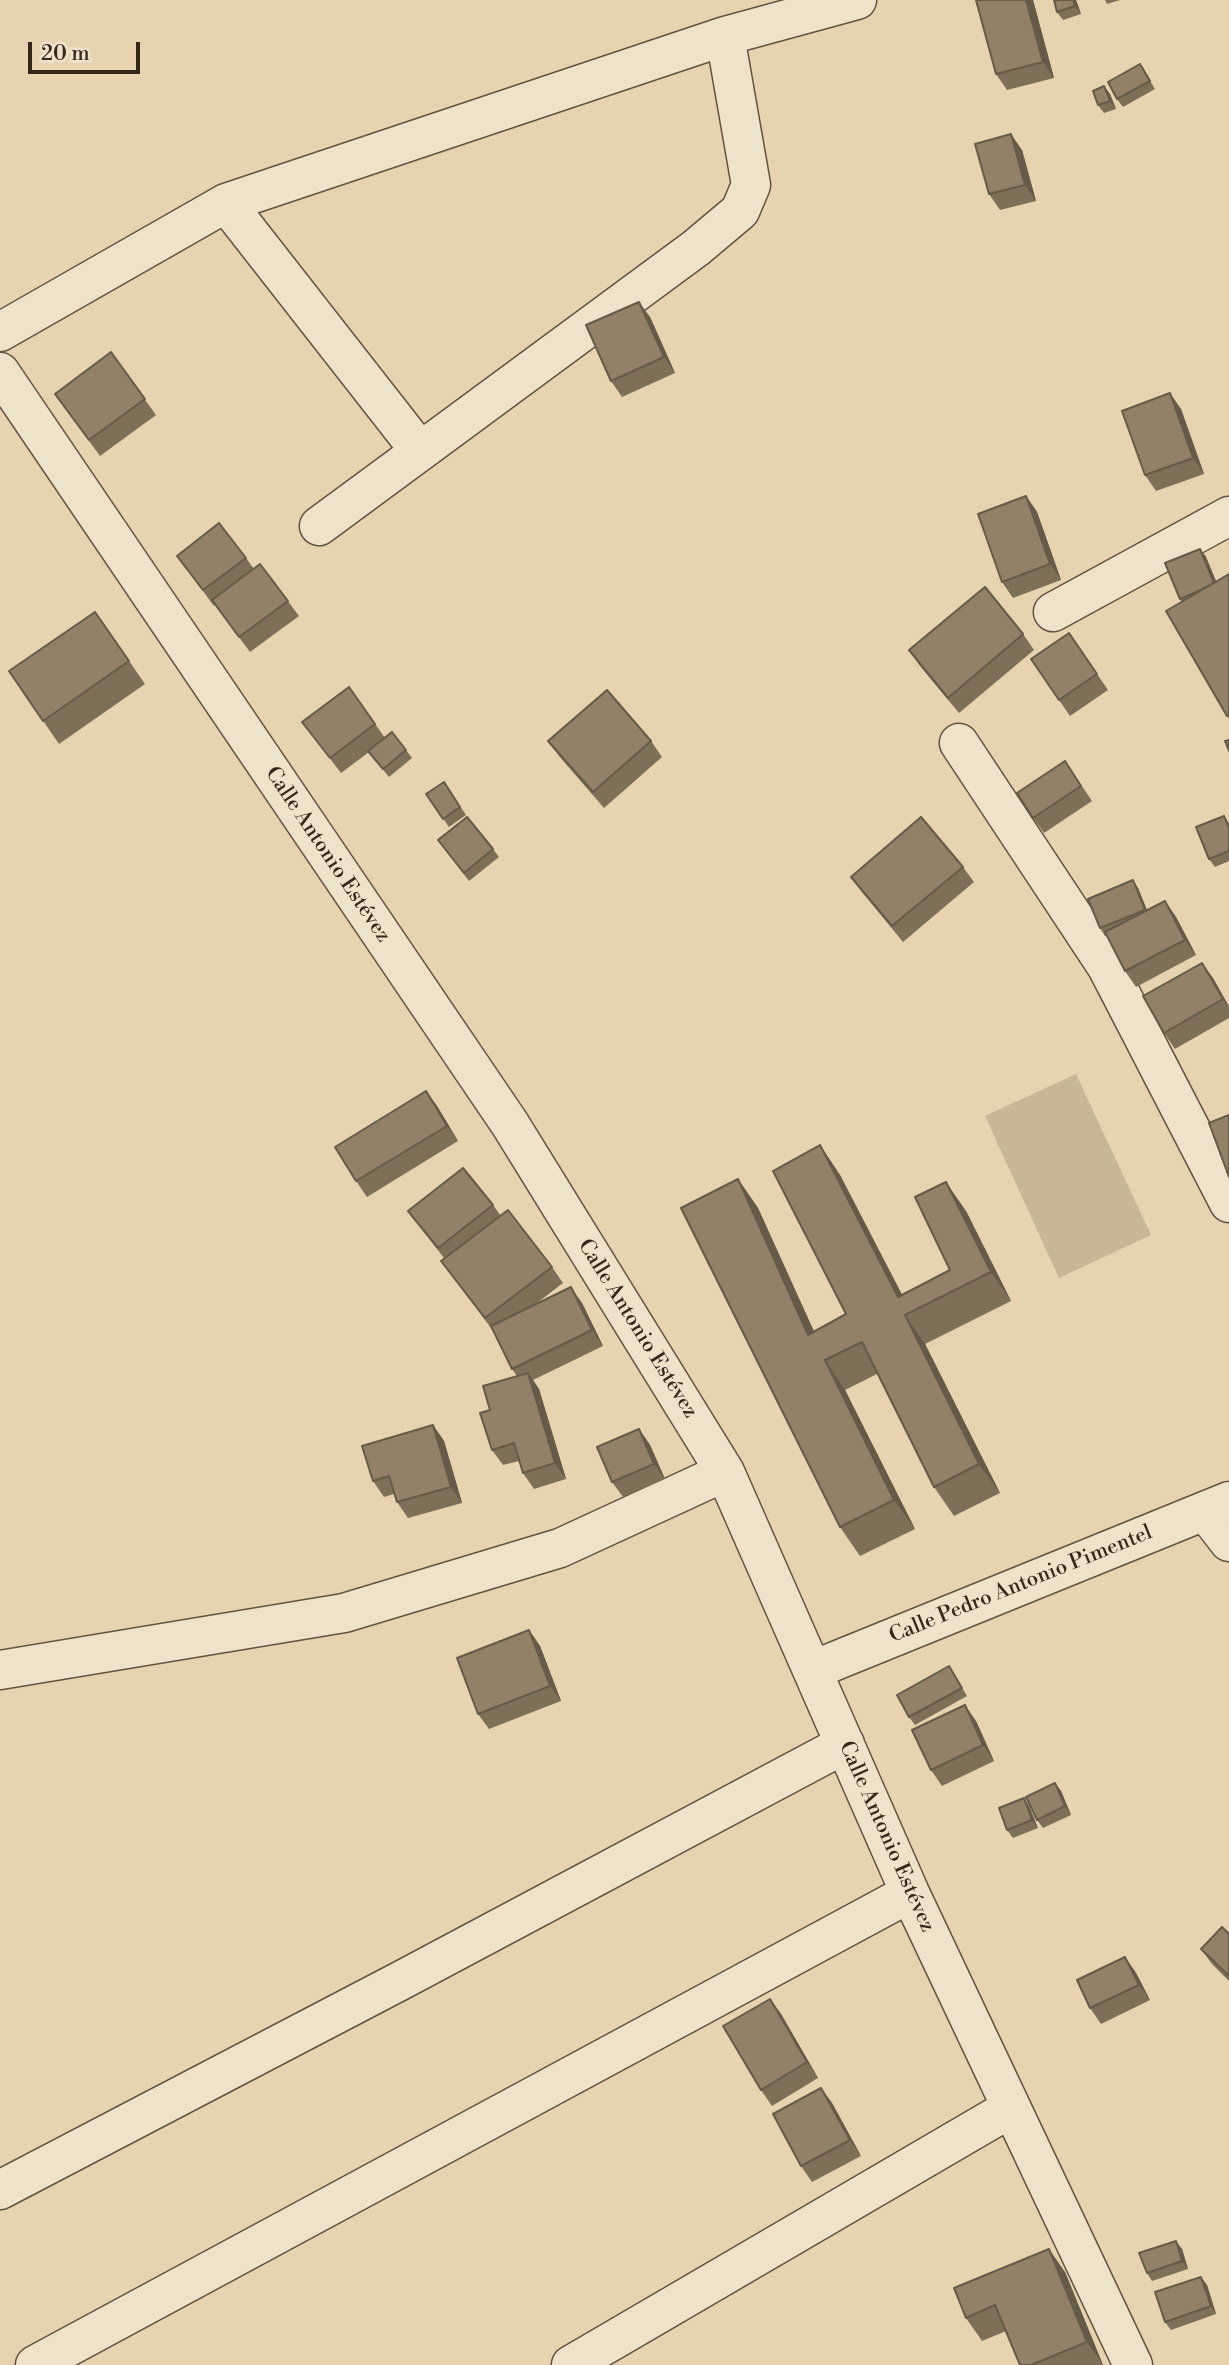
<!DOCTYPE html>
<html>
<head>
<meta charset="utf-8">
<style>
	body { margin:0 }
	#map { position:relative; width:1229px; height:2365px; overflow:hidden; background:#e7d3af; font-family:"Libre Bodoni",serif }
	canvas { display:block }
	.scale { position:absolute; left:28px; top:42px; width:112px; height:32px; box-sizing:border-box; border:4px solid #35281b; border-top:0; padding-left:9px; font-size:21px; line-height:24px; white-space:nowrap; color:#35281b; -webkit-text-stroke:5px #efe2cb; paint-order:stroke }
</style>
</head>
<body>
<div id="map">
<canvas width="1229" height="2365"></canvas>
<div class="scale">20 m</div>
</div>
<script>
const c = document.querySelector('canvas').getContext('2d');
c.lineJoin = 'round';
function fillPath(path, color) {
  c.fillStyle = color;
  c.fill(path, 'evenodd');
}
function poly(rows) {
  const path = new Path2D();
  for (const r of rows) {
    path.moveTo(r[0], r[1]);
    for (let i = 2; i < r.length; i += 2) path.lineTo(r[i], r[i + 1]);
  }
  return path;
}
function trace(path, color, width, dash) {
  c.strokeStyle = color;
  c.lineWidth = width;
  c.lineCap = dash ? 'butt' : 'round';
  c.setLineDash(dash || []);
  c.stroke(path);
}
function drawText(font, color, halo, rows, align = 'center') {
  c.font = font + ' "Libre Bodoni",serif';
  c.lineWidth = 7;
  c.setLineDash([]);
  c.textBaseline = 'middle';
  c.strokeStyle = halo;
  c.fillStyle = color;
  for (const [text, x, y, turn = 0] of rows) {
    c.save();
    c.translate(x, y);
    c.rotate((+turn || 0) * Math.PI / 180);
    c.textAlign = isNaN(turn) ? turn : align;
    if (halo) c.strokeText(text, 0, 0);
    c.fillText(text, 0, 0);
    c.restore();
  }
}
fillPath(poly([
	[1076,1074,1151,1235,1059,1278,985,1116]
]), '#c9b696');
const minor = poly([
	[226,203,420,451],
	[0,332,226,203,725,36,857,0],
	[0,372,510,1124,725,1472,910,1893,1133,2365],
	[319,526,696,248,740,211,751,185,725,36],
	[1053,612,1229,516],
	[959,743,1107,967,1229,1203],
	[1205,1511,1229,1542],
	[0,1670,344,1613,560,1548,725,1472],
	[813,1670,1229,1501],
	[0,2190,400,1981,845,1744],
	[35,2365,910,1893],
	[571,2365,1011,2108]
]);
trace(minor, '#625340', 41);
trace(minor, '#efe2cb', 38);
fillPath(poly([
	[976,0,1033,0,1054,78,1007,90,996,74],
	[1076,0,1081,14,1063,20,1057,12],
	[1105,0,1120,0,1107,4],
	[1140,64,1155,89,1123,107,1117,99],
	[1104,86,1110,94,1116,109,1104,113,1098,105],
	[1022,150,1036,201,1000,210,989,194],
	[650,317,675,373,622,397,611,381],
	[111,352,156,415,100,456,55,394],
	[1181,409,1204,474,1156,491,1145,475],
	[1026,496,1037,512,1061,580,1013,598,1002,582],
	[1200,549,1206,557,1216,582,1229,574,1229,719,1166,611,1182,602,1180,599],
	[177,556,246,558,254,569,260,564,299,616,250,652,215,605,214,606],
	[95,612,145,684,59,744,9,671],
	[1069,633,1108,690,1070,716,1031,659],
	[1023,634,1034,650,959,713,920,666,909,650],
	[349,687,385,738,406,750,412,758,389,777,369,752,341,773,302,722],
	[548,741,651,741,662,757,604,808,559,756],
	[1065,761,1092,801,1044,833,1033,818],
	[444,782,466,815,449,827,426,794],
	[1224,816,1229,823,1229,861,1215,867,1209,859],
	[444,848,493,849,499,857,469,881],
	[963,867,974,882,903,942,862,892,851,877],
	[1138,888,1147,910,1165,901,1176,917,1196,955,1136,987,1125,971,1107,935,1105,936,1100,928],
	[1213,978,1229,1006,1229,1018,1175,1049,1164,1033],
	[426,1091,437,1106,458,1141,367,1197,356,1181],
	[820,1145,840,1175,902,1295,950,1270,966,1211,1011,1301,925,1344,1000,1493,954,1516,934,1487,877,1374,845,1390,915,1529,860,1556,840,1527,738,1179,758,1208,814,1332,846,1314],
	[493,1205,501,1216,552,1267,563,1283,533,1306,582,1303,603,1346,533,1380,539,1389,566,1479,534,1489,523,1473,519,1461,503,1465,492,1450,490,1410,517,1376,512,1369,494,1332,452,1276,441,1261,444,1258,408,1211],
	[433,1425,444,1441,462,1503,408,1518,397,1502,394,1494,384,1497,373,1481],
	[639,1429,650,1445,665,1479,623,1497,612,1482],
	[529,1630,540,1646,561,1701,489,1729,478,1714],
	[949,1666,967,1696,915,1725,909,1717],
	[976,1721,994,1761,942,1786,931,1770],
	[1055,1783,1061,1791,1071,1815,1043,1828,1037,1820],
	[1029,1806,1038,1828,1013,1838,1007,1830],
	[1229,1934,1229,1981,1212,1964,1201,1949],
	[1125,1957,1136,1973,1150,2000,1101,2024,1090,2008],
	[770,1999,781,2014,818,2078,772,2106,761,2090],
	[821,2088,832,2103,861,2156,812,2182,801,2166],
	[1182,2249,1188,2269,1152,2281,1147,2273],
	[1065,2272,1103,2365,1020,2365,1006,2331,982,2341,966,2318],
	[1207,2285,1216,2314,1171,2330,1165,2322]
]), '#7e6f59');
fillPath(poly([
	[1026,0,1033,0,1054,78,1043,62],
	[1073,0,1076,0,1081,14,1075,6],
	[1104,86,1110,94,1116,109,1110,101],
	[1011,134,1022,150,1036,201,1025,185],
	[639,302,650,317,675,373,664,357],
	[1170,393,1181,409,1204,474,1193,458],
	[1026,496,1037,512,1061,580,1050,564],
	[1200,549,1206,557,1221,593,1215,585],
	[1133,880,1138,888,1150,918,1145,910],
	[1165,901,1176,917,1196,955,1185,940],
	[1202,963,1213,978,1229,1008,1223,999],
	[426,1091,437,1106,458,1141,447,1126],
	[820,1145,840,1175,911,1312,898,1297],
	[738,1179,758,1208,827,1360,808,1335],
	[946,1182,966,1211,1011,1301,991,1272],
	[571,1287,582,1303,603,1346,592,1330],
	[905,1315,925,1344,1000,1493,979,1464],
	[825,1360,845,1390,915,1529,894,1500],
	[528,1373,539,1389,566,1479,555,1463],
	[433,1425,444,1441,462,1503,451,1487],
	[639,1429,650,1445,665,1479,654,1464],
	[529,1630,540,1646,561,1701,550,1686],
	[965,1705,976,1721,994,1761,983,1745],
	[1055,1783,1061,1791,1071,1815,1065,1806],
	[1024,1798,1029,1806,1038,1828,1032,1820],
	[1125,1957,1136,1973,1150,2000,1139,1985],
	[770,1999,781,2014,818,2078,807,2062],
	[821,2088,832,2103,861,2156,850,2140],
	[1176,2241,1182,2249,1188,2269,1182,2261],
	[1049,2249,1065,2272,1103,2365,1087,2342],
	[1201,2277,1207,2285,1216,2314,1211,2306]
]), '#665a49');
const building = poly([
	[976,0,1026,0,1043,62,996,74,976,0],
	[1054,0,1073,0,1075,6,1057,12,1054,0],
	[1140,64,1150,81,1117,99,1108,82,1140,64],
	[1104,86,1110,101,1098,105,1093,91,1104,86],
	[1011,134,1025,185,989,194,975,144,1011,134],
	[639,302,664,357,611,381,586,325,639,302],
	[111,352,145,399,89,440,55,394,111,352],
	[1170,393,1193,458,1145,475,1122,411,1170,393],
	[1026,496,1050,564,1002,582,978,514,1026,496],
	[219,523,246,558,203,590,177,556,219,523],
	[1200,549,1214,583,1201,590,1180,599,1165,563,1200,549],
	[260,564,288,601,239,637,212,600,260,564],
	[1229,574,1229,715,1227,716,1166,611,1229,574],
	[985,587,1023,634,948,698,909,650,985,587],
	[95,612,129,661,43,721,9,671,95,612],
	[1069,633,1097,674,1059,700,1031,659,1069,633],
	[349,687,375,724,330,758,302,722,349,687],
	[607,690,651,741,593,792,548,741,607,690],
	[392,732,406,750,383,769,368,751,392,732],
	[1229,740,1229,751,1225,741,1229,740],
	[1065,761,1081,786,1033,818,1017,793,1065,761],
	[444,782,460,807,443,819,426,794,444,782],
	[1224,816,1229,828,1229,851,1209,859,1196,827,1224,816],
	[467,817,493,849,464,873,438,840,467,817],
	[921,817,963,867,892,926,851,877,921,817],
	[1133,880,1145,910,1100,928,1088,899,1133,880],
	[1165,901,1185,940,1125,971,1105,932,1165,901],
	[1202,963,1223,999,1164,1033,1143,996,1202,963],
	[426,1091,447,1126,356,1181,335,1147,426,1091],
	[1229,1115,1229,1177,1209,1123,1229,1115],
	[820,1145,898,1297,950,1270,915,1197,946,1182,991,1272,905,1315,979,1464,934,1487,862,1342,825,1360,894,1500,840,1527,681,1208,738,1179,808,1335,846,1314,773,1171,820,1145],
	[463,1168,493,1205,438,1248,408,1211,463,1168],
	[508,1210,552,1267,485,1318,441,1261,508,1210],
	[571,1287,592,1330,512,1369,491,1326,571,1287],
	[528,1373,555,1463,523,1473,514,1443,492,1450,480,1413,490,1410,483,1386,528,1373],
	[433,1425,451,1487,397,1502,389,1476,373,1481,362,1446,433,1425],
	[639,1429,654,1464,612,1482,597,1447,639,1429],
	[529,1630,550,1686,478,1714,457,1658,529,1630],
	[949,1666,962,1688,909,1717,897,1695,949,1666],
	[965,1705,983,1745,931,1770,912,1730,965,1705],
	[1055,1783,1065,1806,1037,1820,1026,1797,1055,1783],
	[1024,1798,1032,1820,1007,1830,999,1808,1024,1798],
	[1222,1927,1229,1934,1229,1976,1201,1949,1222,1927],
	[1125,1957,1139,1985,1090,2008,1077,1980,1125,1957],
	[770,1999,807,2062,761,2090,723,2026,770,1999],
	[821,2088,850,2140,801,2166,773,2114,821,2088],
	[1176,2241,1182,2261,1147,2273,1139,2253,1176,2241],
	[1049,2249,1087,2342,1031,2365,1020,2365,995,2305,966,2318,954,2288,1049,2249],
	[1201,2277,1211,2306,1165,2322,1155,2292,1201,2277]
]);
fillPath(building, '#928168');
trace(building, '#665a49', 2);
drawText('21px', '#35281b', '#efe2cb', [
	["Calle Antonio Estévez",327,855,56],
	["Calle Antonio Estévez",637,1329,58],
	["Calle Pedro Antonio Pimentel",1021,1585,-22],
	["Calle Antonio Estévez",886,1837,66]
]);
</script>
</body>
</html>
